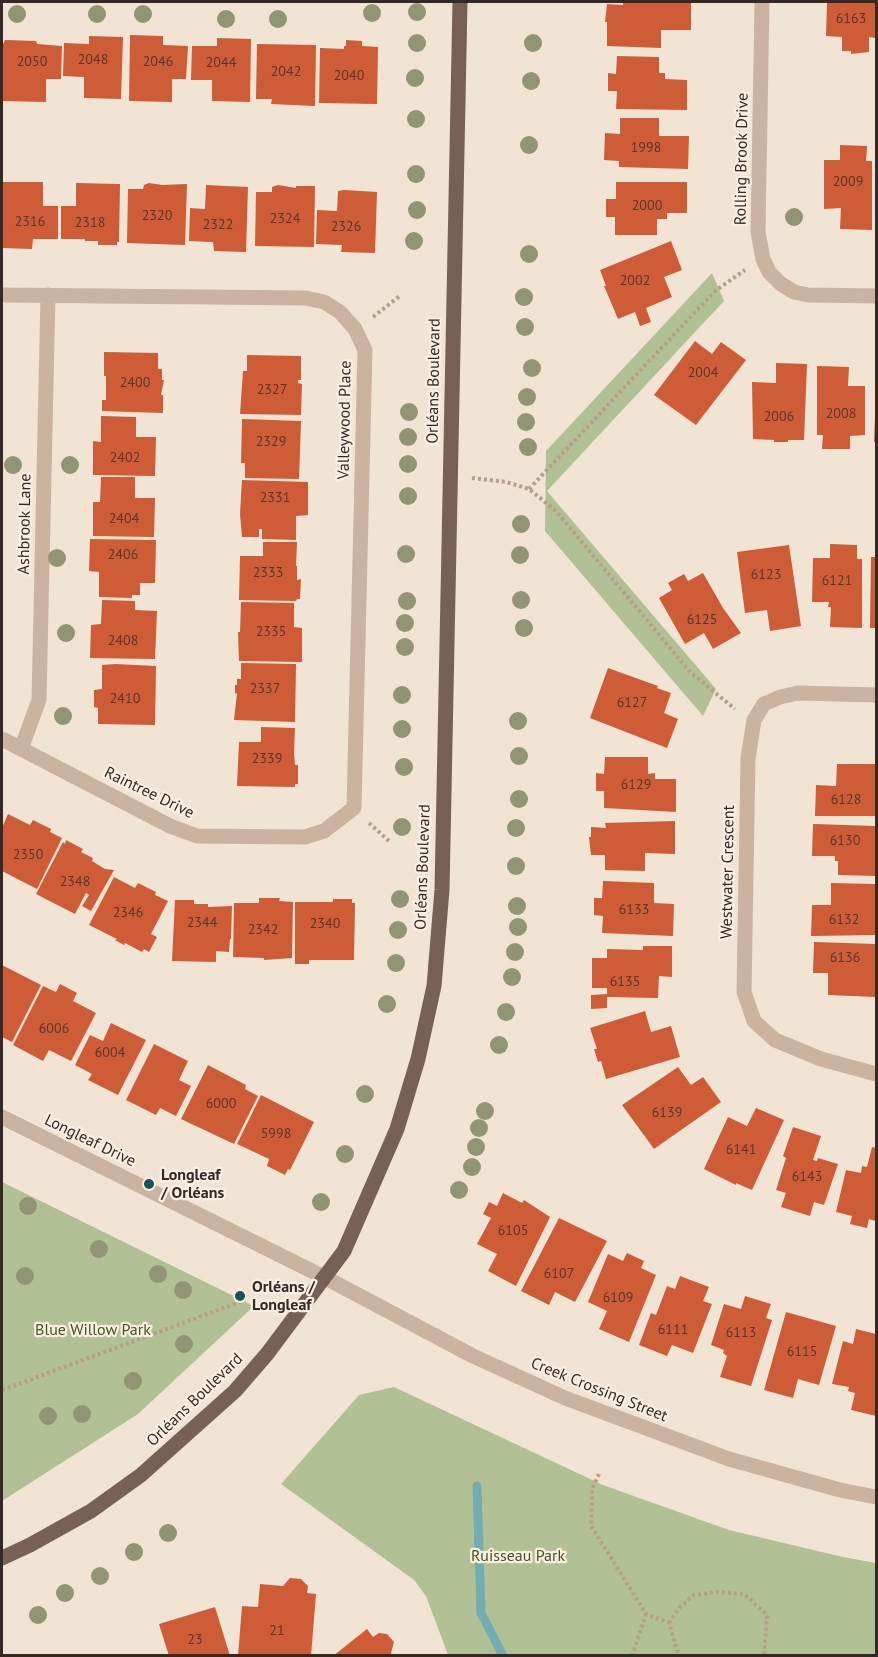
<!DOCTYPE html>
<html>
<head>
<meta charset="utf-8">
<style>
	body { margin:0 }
	#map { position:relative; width:878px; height:1657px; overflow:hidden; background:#f2e4d5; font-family:"PT Sans",sans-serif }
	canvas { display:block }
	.frame { position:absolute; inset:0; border:3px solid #342924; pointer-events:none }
</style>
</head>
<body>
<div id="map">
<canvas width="878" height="1657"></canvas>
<div class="frame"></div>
</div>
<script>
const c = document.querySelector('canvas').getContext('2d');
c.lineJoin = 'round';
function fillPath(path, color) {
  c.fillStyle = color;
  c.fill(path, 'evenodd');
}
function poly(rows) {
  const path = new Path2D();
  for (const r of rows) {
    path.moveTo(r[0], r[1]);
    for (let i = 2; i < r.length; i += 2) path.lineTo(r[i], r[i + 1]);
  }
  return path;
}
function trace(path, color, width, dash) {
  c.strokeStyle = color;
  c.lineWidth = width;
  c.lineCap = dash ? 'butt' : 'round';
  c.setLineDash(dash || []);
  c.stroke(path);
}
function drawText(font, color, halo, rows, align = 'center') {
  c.font = font + ' "PT Sans",sans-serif';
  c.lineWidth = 4.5;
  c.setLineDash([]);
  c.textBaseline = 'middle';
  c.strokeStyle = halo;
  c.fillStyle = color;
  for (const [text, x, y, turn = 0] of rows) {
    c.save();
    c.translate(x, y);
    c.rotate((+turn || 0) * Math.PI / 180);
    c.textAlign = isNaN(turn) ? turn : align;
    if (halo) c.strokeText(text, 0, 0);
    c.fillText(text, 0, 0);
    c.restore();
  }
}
fillPath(poly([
	[712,273,724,301,547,491,716,689,703,716,545,531,546,451],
	[2,1182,254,1306,138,1414,2,1501],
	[394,1387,603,1485,729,1530,843,1557,876,1563,876,1655,448,1655,426,1596,414,1580,281,1484,359,1395]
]), '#b2c195');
trace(poly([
	[477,1486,481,1613,503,1656]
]), '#72aeb1', 9);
fillPath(poly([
	[623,2,691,2,691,30,661,30,661,48,607,46,607,22,605,22,607,4,623,5],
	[827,2,875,2,875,38,869,37,869,52,851,54,851,51,842,51,842,37,826,36],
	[130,35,163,36,163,45,188,46,186,79,172,79,172,102,129,101],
	[89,36,123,37,121,99,84,98,84,77,63,76,64,43,89,44],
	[217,38,251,39,250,102,212,101,212,80,191,80,192,46,217,46],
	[5,40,36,41,37,44,62,46,61,79,46,79,46,102,2,101,3,44],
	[346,40,362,41,362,46,378,47,377,104,319,103,320,48,344,49,344,46,346,46],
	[257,44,316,45,315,106,271,104,272,99,256,99],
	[617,56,659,57,659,73,665,73,665,79,687,80,687,110,616,109,617,91,608,91,608,73,616,74],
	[620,118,659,118,659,136,689,136,688,169,619,167,619,161,604,160,605,133,620,134],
	[840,145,867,146,866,161,872,161,872,230,840,229,841,208,824,209,824,160,840,160],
	[2,182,43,182,43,206,58,206,58,239,33,239,32,249,2,248],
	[616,182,687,182,687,213,667,213,667,219,657,219,657,235,615,235,615,217,606,217,606,199,616,199],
	[76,183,120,184,119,242,117,242,117,245,98,245,98,241,85,241,85,239,61,239,61,206,76,206],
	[149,183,162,185,187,184,185,245,127,243,128,189,143,189,144,185],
	[206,185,248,187,246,252,214,251,213,242,189,241,190,208,205,209],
	[278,185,296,188,296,186,315,186,314,247,255,246,256,192,272,192,272,187],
	[344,190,377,192,375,253,341,252,342,245,316,244,317,210,337,211,338,191],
	[671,241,682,270,664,277,672,297,646,308,651,322,640,326,635,312,618,319,604,286,606,286,600,270],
	[695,341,712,354,721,342,746,360,696,425,654,395],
	[104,352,158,353,158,369,162,369,162,380,164,380,161,395,163,395,163,413,102,411,102,400,106,400,106,376,104,376],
	[247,355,301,356,301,380,298,380,298,383,302,384,301,415,240,414,243,371,247,371],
	[776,363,807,364,804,440,788,440,788,442,774,442,774,440,753,439,752,382,776,383],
	[817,366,849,367,848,386,865,386,865,435,850,436,850,449,822,449,823,435,817,435],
	[875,415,876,415,876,442,874,442],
	[101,416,136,417,136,437,156,437,155,476,93,475,93,441,101,442],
	[242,419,301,421,299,479,245,478,245,463,241,463],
	[101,477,135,477,135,498,155,498,154,537,93,536,93,502,100,502],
	[242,480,308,482,308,515,296,516,296,540,262,539,262,529,259,529,259,537,242,537,240,514],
	[90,539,156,540,155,583,140,583,140,595,132,595,132,598,99,597,99,572,89,571],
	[263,542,297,542,296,566,297,566,297,580,301,579,300,599,297,599,296,601,239,600,240,556,263,556],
	[830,544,857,545,857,559,862,559,862,628,830,627,831,607,828,607,829,602,812,602,813,558,830,558],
	[789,545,801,626,770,631,767,610,745,613,737,552],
	[871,557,876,557,876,628,870,628],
	[703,573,723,608,741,633,713,649,704,633,685,644,659,598,672,590,668,583,684,574,688,581],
	[102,600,135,601,135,610,157,611,155,659,90,658,91,625,101,624],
	[241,602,294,603,294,627,302,628,302,662,239,661,238,632,240,632],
	[241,663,296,664,295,722,234,720,237,693,235,694,235,685,237,685,237,679,241,679],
	[115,664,156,666,155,725,98,724,98,708,94,707,94,690,102,689,102,665],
	[608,668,658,686,657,688,671,693,664,713,678,719,667,748,590,718],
	[261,727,295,728,294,752,295,765,298,765,298,784,295,784,295,787,237,786,239,742,261,742],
	[605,757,648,757,648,774,655,773,655,779,676,779,676,812,604,808,604,791,596,791,596,773,604,774],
	[837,764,876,764,876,816,815,816,816,785,836,786],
	[8,814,30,825,33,820,51,829,50,832,62,838,37,889,2,871,2,828],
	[675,821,675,854,645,853,645,871,605,870,605,855,591,855,589,837,591,837,591,827,606,828,605,823],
	[813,824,876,826,876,876,838,875,838,861,835,861,835,856,812,856],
	[66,840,83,849,81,852,93,858,92,861,105,869,114,870,91,911,82,906,89,895,86,893,75,914,36,894,63,842,65,844],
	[114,877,135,888,138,883,156,892,155,895,168,901,151,934,157,937,149,952,144,949,142,952,125,943,124,945,115,940,117,939,89,925],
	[603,881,654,883,654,903,674,904,673,936,602,933,603,916,594,915,594,898,602,898],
	[831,883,876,884,876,935,811,936,812,905,831,905],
	[259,898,280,898,279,901,293,902,292,958,264,960,264,958,233,957,234,903,259,903],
	[333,899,352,899,352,903,355,903,354,960,309,960,309,964,295,964,295,902,333,902],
	[175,900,194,900,194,904,208,904,208,907,232,906,231,939,230,939,229,952,216,951,216,962,172,961],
	[814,942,876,944,876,997,828,995,828,973,813,973],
	[643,946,672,946,672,977,659,976,658,998,607,997,607,1008,591,1009,591,995,607,994,607,988,592,988,592,958,607,958,607,949,643,950],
	[2,965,41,985,12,1042,2,1037],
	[60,984,77,993,73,1001,96,1013,71,1061,49,1050,43,1061,13,1045,43,986,56,992],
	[645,1011,651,1032,671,1026,680,1057,606,1079,601,1061,598,1062,594,1049,597,1049,590,1028],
	[111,1023,146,1040,118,1095,88,1080,92,1074,75,1065,90,1035,103,1041],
	[154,1044,188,1061,179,1080,191,1086,176,1116,160,1108,156,1115,126,1100],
	[208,1065,246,1085,245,1089,258,1096,234,1144,181,1119],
	[678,1067,691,1085,703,1077,721,1102,654,1149,622,1105],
	[261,1095,314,1122,290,1170,288,1169,285,1175,267,1166,269,1159,237,1144],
	[756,1108,784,1120,752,1190,736,1183,736,1185,704,1169,728,1117,747,1126],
	[793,1127,821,1136,813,1160,817,1161,818,1158,838,1164,824,1205,814,1202,810,1216,781,1207,786,1193,776,1190,786,1158,783,1156],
	[872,1147,876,1148,876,1221,869,1219,867,1228,850,1224,852,1216,836,1212,846,1170,861,1173,862,1166,867,1167],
	[503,1193,522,1203,524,1200,550,1217,516,1286,488,1271,497,1254,477,1244,491,1218,483,1214,489,1202,497,1206],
	[559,1218,607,1241,575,1302,555,1292,549,1305,521,1291],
	[627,1253,644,1261,641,1268,656,1275,629,1342,599,1329,607,1311,588,1302,608,1254,623,1261],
	[680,1276,709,1287,703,1301,712,1304,693,1353,672,1345,667,1356,639,1345,651,1313,656,1315,667,1286,675,1289],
	[745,1296,771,1304,766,1318,772,1320,751,1386,720,1377,727,1356,723,1353,724,1350,711,1345,724,1304,741,1309],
	[786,1312,836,1326,819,1385,798,1379,793,1398,764,1390],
	[856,1329,876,1334,876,1416,851,1410,855,1393,848,1391,849,1387,832,1384,843,1341,853,1344],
	[290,1578,301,1579,308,1586,307,1593,316,1594,311,1656,238,1656,242,1606,258,1607,260,1584,283,1586],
	[215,1607,230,1656,169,1656,159,1624],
	[367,1629,373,1637,379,1633,387,1634,394,1642,391,1653,393,1656,333,1656]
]), '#ce5c37');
trace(poly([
	[373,317,401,295],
	[472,478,506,482,529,489,556,511,690,672,735,709],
	[529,489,715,291,745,270],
	[369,823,389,841],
	[2,1390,245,1300],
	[599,1474,592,1489,591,1526,646,1614,669,1623,679,1656],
	[669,1623,679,1608,694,1595,717,1592,744,1594,767,1615,764,1656],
	[632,1656,646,1614]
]), '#b69e8b', 4, [3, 3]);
trace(poly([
	[762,2,758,232,763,259,769,272,781,284,794,292,808,295,876,296],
	[2,295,306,298,324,302,340,312,355,329,365,350,354,808,324,831,305,837,197,836,170,826,2,739],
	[876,695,798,693,780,697,764,704,754,720,748,759,744,992,754,1021,775,1040,821,1059,876,1074],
	[21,749,39,700,48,295],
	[2,1117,324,1277,473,1356,565,1398,729,1459,840,1490,876,1497]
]), '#cab4a1', 15);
trace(poly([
	[2,1558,30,1545,91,1511,141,1475,235,1391,267,1354,344,1251,397,1129,418,1059,434,986,442,890,460,2]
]), '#776054', 15);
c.fillStyle = '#929575';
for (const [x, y] of [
	[417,12],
	[372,13],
	[17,14],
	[97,14],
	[143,14],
	[226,19],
	[278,19],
	[417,43],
	[533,43],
	[415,78],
	[531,81],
	[416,119],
	[529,145],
	[416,174],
	[417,210],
	[794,217],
	[414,241],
	[529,254],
	[524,297],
	[525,327],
	[532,368],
	[527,397],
	[409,412],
	[526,422],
	[408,437],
	[528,447],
	[408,464],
	[13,465],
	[70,465],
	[408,496],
	[521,524],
	[406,554],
	[520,555],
	[57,558],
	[521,600],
	[407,601],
	[405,623],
	[524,628],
	[66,633],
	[405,647],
	[402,695],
	[63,716],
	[518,721],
	[402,729],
	[519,756],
	[404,767],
	[519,799],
	[402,827],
	[516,828],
	[516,866],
	[400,899],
	[517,906],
	[518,927],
	[398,930],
	[515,952],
	[396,963],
	[512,977],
	[387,1004],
	[506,1012],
	[499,1045],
	[365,1094],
	[485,1111],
	[479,1128],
	[476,1147],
	[345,1154],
	[472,1167],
	[459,1190],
	[321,1202],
	[28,1206],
	[99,1249],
	[158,1274],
	[25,1276],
	[183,1290],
	[184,1344],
	[133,1381],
	[82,1414],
	[48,1416],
	[168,1533],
	[134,1552],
	[100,1576],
	[65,1593],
	[38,1615]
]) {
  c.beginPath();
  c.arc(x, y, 9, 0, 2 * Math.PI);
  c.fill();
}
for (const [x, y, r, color] of [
	[149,1184,6,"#185357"],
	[240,1296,6,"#185357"]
]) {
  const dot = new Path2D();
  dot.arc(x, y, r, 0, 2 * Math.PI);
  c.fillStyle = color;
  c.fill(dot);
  trace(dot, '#faefe1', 2);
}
drawText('14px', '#5a3629', null, [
	["6163",851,19],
	["2048",93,60],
	["2050",32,62],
	["2046",158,62],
	["2044",221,63],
	["2042",286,72],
	["2040",349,76],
	["1998",646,148],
	["2009",848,182],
	["2000",647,206],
	["2320",157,216],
	["2324",285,219],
	["2316",30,222],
	["2318",90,223],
	["2322",218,225],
	["2326",346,227],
	["2002",635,281],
	["2004",703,373],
	["2400",135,383],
	["2327",272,390],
	["2008",841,414],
	["2006",779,417],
	["2329",271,442],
	["2402",125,458],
	["2331",275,498],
	["2404",124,519],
	["2406",123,555],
	["2333",268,573],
	["6123",766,575],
	["6121",837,581],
	["6125",702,620],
	["2335",271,632],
	["2408",123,641],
	["2337",265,689],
	["2410",125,699],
	["6127",632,703],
	["2339",267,759],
	["6129",636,785],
	["6128",846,800],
	["6130",845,841],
	["2350",28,855],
	["2348",75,882],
	["6133",634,910],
	["2346",128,913],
	["6132",844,920],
	["2344",202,923],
	["2340",325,924],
	["2342",263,930],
	["6136",845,958],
	["6135",625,982],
	["6006",54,1029],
	["6004",110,1053],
	["6000",221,1104],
	["6139",667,1113],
	["5998",276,1134],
	["6141",741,1150],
	["6143",807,1177],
	["6105",513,1231],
	["6107",559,1274],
	["6109",618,1298],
	["6111",673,1330],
	["6113",741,1333],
	["6115",802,1352],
	["21",277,1631],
	["23",195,1640]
]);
drawText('16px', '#342924', '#faefe1', [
	["Rolling Brook Drive",742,159,-89],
	["Orléans Boulevard",434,381,-89],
	["Valleywood Place",345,420,-89],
	["Ashbrook Lane",25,524,-89],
	["Raintree Drive",149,793,26],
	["Orléans Boulevard",423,867,-88],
	["Westwater Crescent",728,872,-89],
	["Longleaf Drive",90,1141,26],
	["Creek Crossing Street",599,1390,22],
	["Orléans Boulevard",195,1400,-44]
]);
drawText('bold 16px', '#342924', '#faefe1', [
	["Longleaf",161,1175],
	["/ Orléans",161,1193],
	["Orléans /",252,1287],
	["Longleaf",252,1305]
], 'left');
drawText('16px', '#435426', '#faefe1', [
	["Blue Willow Park",93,1330],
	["Ruisseau Park",518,1556]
]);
</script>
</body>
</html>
